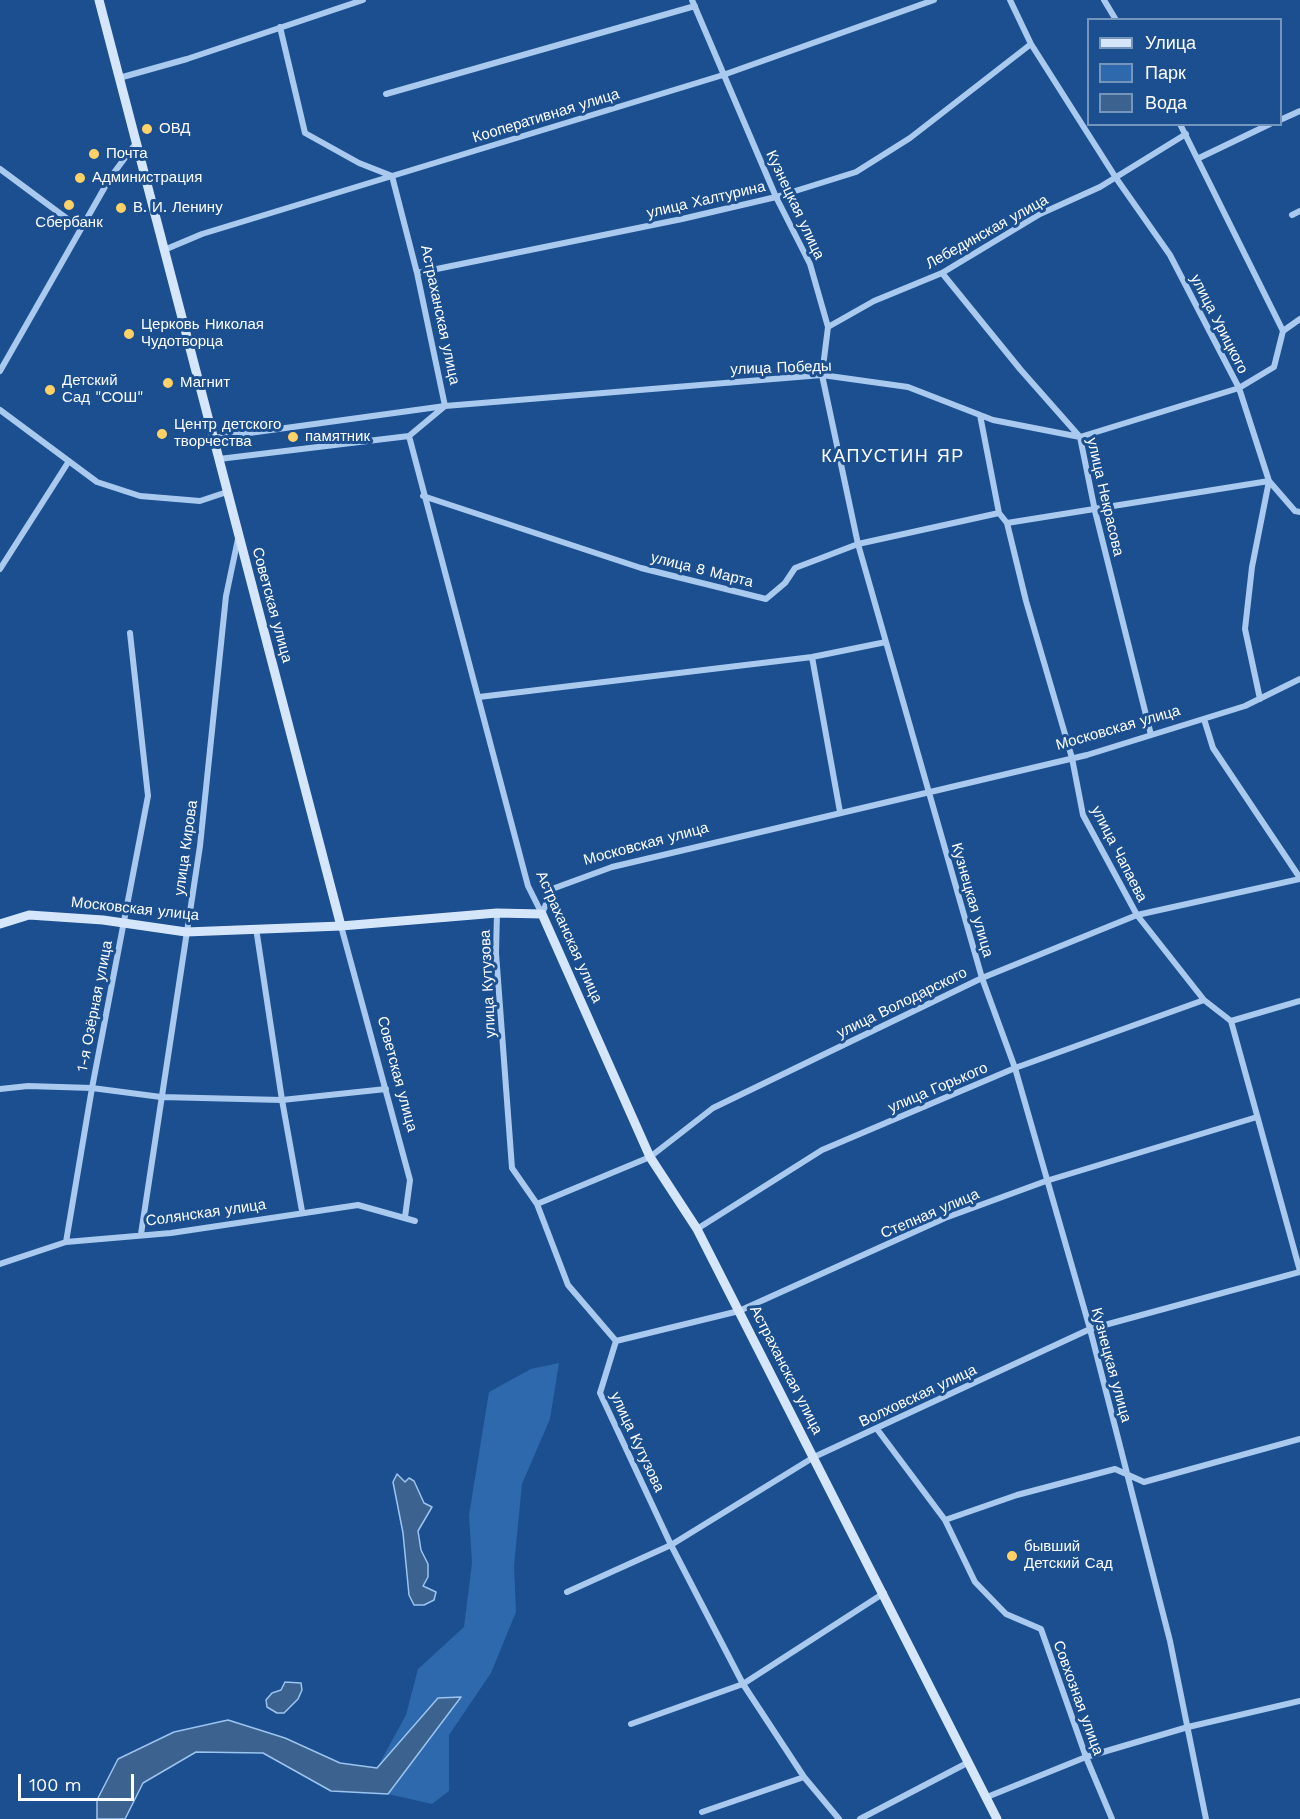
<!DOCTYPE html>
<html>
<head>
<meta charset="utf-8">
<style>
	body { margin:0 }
	#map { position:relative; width:1300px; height:1819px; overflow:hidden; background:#1b4f8f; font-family:"Work Sans",sans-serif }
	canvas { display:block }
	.legend { position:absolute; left:1087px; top:18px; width:195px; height:108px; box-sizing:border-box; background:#1b4f8f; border:2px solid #7695bc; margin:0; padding:8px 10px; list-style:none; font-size:18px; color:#fff }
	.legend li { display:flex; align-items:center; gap:12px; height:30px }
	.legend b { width:30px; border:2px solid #7695bc }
	.scale { position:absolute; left:18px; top:1774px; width:116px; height:27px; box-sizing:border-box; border:3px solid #fff; border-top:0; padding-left:8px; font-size:18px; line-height:21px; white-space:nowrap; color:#fff; -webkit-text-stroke:4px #1b4f8f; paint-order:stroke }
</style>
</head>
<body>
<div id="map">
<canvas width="1300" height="1819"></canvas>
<ul class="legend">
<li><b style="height:8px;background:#d6e6fa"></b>Улица</li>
<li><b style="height:16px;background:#2e69ad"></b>Парк</li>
<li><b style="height:16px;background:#3c6290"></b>Вода</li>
</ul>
<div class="scale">100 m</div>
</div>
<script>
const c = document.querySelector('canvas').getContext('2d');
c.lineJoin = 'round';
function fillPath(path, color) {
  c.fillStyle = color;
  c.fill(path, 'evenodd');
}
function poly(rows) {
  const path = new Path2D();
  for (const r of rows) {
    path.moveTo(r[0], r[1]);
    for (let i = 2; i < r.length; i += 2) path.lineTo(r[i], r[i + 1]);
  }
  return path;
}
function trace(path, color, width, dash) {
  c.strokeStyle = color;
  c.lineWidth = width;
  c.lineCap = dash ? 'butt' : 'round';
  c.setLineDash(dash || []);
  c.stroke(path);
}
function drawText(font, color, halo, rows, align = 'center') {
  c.font = font + ' "Work Sans",sans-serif';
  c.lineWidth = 6;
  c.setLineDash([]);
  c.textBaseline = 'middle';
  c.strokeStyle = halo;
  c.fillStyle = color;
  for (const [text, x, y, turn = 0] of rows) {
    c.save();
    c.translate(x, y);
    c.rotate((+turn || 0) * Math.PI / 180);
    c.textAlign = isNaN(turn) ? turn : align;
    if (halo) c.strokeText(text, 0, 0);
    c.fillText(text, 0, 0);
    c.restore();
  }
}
fillPath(poly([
	[559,1363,550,1419,522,1484,514,1566,516,1612,491,1673,449,1735,449,1791,432,1804,388,1794,461,1698,403,1741,377,1768,406,1715,418,1669,464,1627,472,1563,469,1515,489,1392,531,1369]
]), '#2e69ad');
const water = poly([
	[397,1474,405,1482,409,1478,414,1481,424,1503,432,1507,418,1531,421,1550,428,1564,428,1577,423,1586,436,1592,434,1600,424,1605,414,1605,409,1595,403,1533,393,1482,397,1474],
	[285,1682,301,1683,302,1690,298,1699,284,1713,277,1713,267,1707,266,1700,272,1693,281,1690,285,1682],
	[461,1697,388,1794,331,1791,263,1753,196,1752,143,1783,125,1819,97,1819,97,1800,118,1759,174,1732,228,1720,285,1738,340,1763,377,1768,438,1698,461,1697]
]);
fillPath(water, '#3c6290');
trace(water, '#9cc4f0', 1.5);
trace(poly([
	[692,0,776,197,810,264,828,327,822,375,858,544,982,978,1015,1068,1090,1329,1170,1641,1206,1819],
	[1010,0,1031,44,1116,178,1170,255,1239,388,1269,481,1252,567,1245,629,1260,699],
	[1104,0,1116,20],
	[280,27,305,133,359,163,392,176,417,273,445,406,409,436,528,886,542,914],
	[119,78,187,59,363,0],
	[386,94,695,6],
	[1280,120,1300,111],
	[1180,124,1283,331],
	[1199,158,1270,124],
	[0,169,81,229],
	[1292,215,1300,211],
	[164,250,202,234,723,75,934,0],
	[417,273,682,219,776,197,856,172,910,138,1031,44],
	[942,273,1020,369,1080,437,1095,511,1151,735],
	[828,327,874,301,942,273,1040,214,1100,187,1186,134],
	[0,371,110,178,136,143],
	[0,410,97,482,140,496,200,501,227,492],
	[980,415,999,513,1007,523,1026,601,1072,758,1083,815,1137,915,1204,1000,1231,1021,1300,1271],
	[213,438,445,406,822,375,908,387,993,420,1080,437,1239,388,1274,367,1283,331,1300,319],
	[219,459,409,436],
	[423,496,641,568,766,599,785,583,795,568,858,544,999,513],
	[1007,523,1269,481,1295,511,1300,512],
	[0,569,69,461],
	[812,657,840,812],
	[479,697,812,657,886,642],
	[1204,719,1213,748,1300,878],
	[497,913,496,953,512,1168,537,1204,568,1285,616,1341,600,1393,671,1545,743,1684,804,1777,839,1819],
	[542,914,552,889,612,867,1087,755,1245,706,1300,679],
	[341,926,410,1180,405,1217],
	[256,928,282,1100,302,1211],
	[1231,1021,1300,1001],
	[0,1089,28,1086,92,1088,161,1097,282,1100,386,1089],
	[537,1204,650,1157,713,1108,982,978,1137,915,1300,879],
	[697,1229,822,1150,1015,1068,1204,1000],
	[141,1234,200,846,226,596,238,539],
	[66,1242,92,1088,148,796,130,633],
	[0,1264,66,1242,171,1233,358,1205,415,1221],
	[616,1341,739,1311,945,1218,1046,1181,1257,1117],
	[877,1429,945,1520,975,1582,1006,1614,1041,1629,1086,1757,1112,1819],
	[945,1520,1017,1495,1115,1469,1144,1482,1300,1439],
	[567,1592,671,1545,814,1457,1090,1329,1300,1272],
	[631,1724,743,1684,884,1593],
	[987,1797,1086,1757,1188,1727,1300,1701],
	[702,1812,804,1777],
	[860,1819,969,1762]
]), '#a9c9ee', 6);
trace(poly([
	[99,0,341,926],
	[0,924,29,915,103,920,186,932,341,926,497,913,542,914,650,1157,697,1229,997,1819]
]), '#d6e6fa', 9);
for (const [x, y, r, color] of [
	[147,129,6,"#ffd166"],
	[94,154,6,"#ffd166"],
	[80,178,6,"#ffd166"],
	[69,205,6,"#ffd166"],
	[121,208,6,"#ffd166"],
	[129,334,6,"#ffd166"],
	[168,383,6,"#ffd166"],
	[50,390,6,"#ffd166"],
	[162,434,6,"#ffd166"],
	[293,437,6,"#ffd166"],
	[1012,1556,6,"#ffd166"]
]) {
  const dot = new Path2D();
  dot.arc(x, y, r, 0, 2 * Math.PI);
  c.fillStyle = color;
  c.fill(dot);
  trace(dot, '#1b4f8f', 2);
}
drawText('15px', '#fff', '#1b4f8f', [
	["Кооперативная улица",546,116,-17],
	["улица Халтурина",706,200,-13],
	["Кузнецкая улица",795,205,65],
	["Лебединская улица",987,232,-29],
	["Астраханская улица",440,315,78],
	["улица Урицкого",1219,324,63],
	["улица Победы",781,368,-2],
	["улица Некрасова",1105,497,77],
	["улица 8 Марта",702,570,14],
	["Советская улица",272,605,75],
	["Московская улица",1118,728,-16],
	["Московская улица",646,844,-15],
	["улица Кирова",186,848,-82],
	["улица Чапаева",1119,854,63],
	["Кузнецкая улица",972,900,74],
	["Московская улица",135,909,6],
	["Астраханская улица",569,937,66],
	["улица Кутузова",488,984,-93],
	["улица Володарского",902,1003,-26],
	["1-я Озёрная улица",95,1006,-79],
	["Советская улица",397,1074,75],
	["улица Горького",938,1088,-23],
	["Солянская улица",206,1213,-8],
	["Степная улица",930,1214,-23],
	["Кузнецкая улица",1111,1365,75],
	["Астраханская улица",786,1370,63],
	["Волховская улица",918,1396,-25],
	["улица Кутузова",637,1442,65],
	["Совхозная улица",1078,1698,70]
]);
drawText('15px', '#fff', '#1b4f8f', [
	["ОВД",159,129],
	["Почта",106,154],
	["Администрация",92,178],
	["В. И. Ленину",133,208],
	["Сбербанк",69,223,"center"],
	["Церковь Николая",141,325],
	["Чудотворца",141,342],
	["Детский",62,381],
	["Сад \"СОШ\"",62,398],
	["Магнит",180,383],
	["Центр детского",174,425],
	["творчества",174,442],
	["памятник",305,437],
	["бывший",1024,1547],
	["Детский Сад",1024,1564]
], 'left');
c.letterSpacing = '1.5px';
drawText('18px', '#fff', '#1b4f8f', [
	["КАПУСТИН ЯР",893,457]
]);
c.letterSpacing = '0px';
</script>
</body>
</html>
